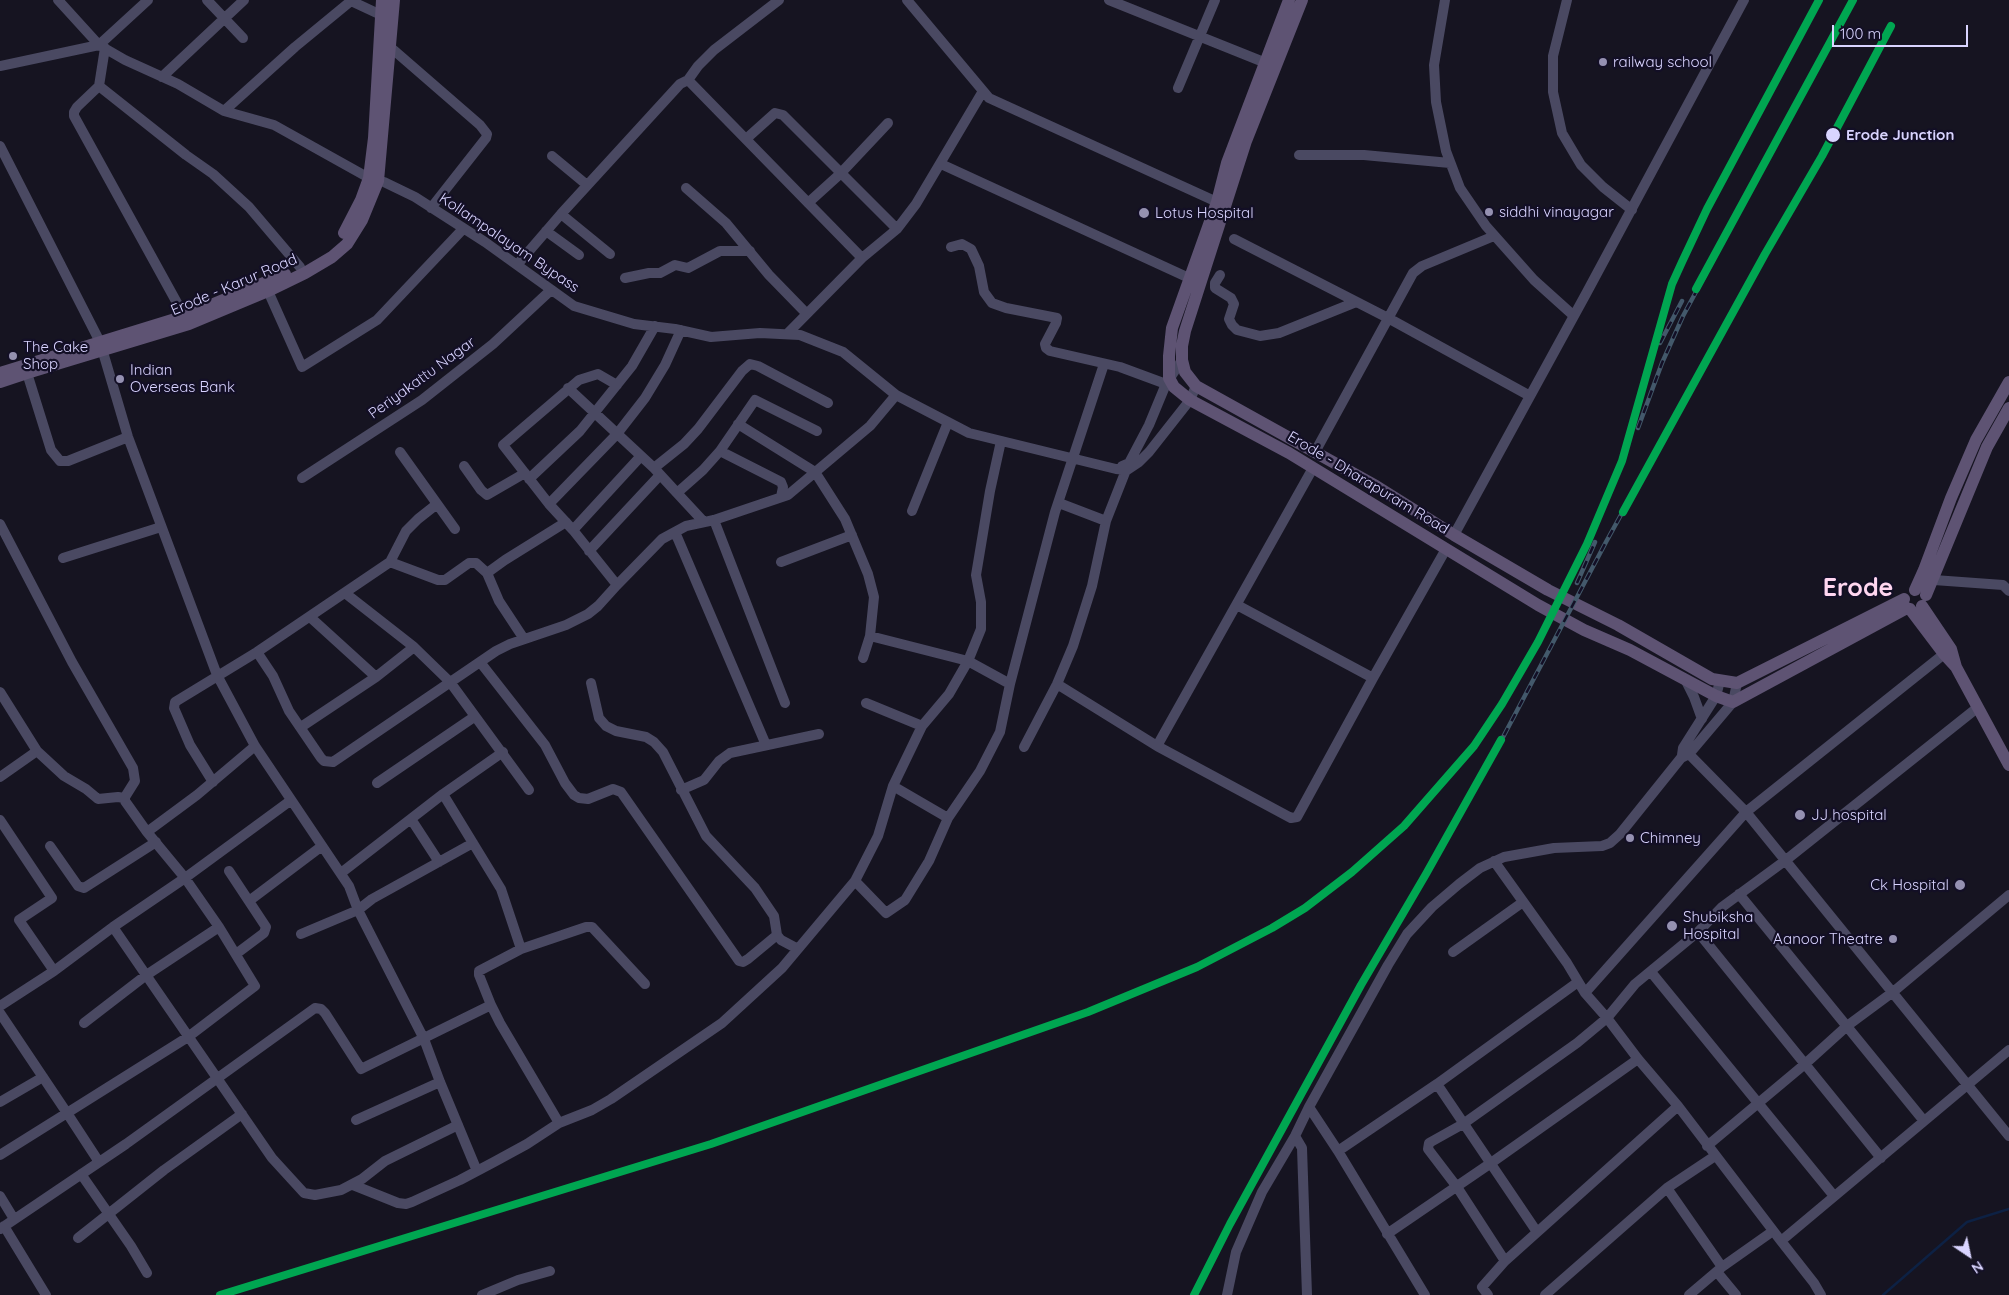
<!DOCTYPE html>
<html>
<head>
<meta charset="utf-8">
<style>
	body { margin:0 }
	#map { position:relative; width:2009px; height:1295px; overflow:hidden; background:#161421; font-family:Quicksand,sans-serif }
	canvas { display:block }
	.north { position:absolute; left:1944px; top:1230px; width:50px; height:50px; -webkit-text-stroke:4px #130f26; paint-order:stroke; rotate:146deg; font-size:14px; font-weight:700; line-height:20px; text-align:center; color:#d9d4ff }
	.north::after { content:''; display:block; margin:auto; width:18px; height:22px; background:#d9d4ff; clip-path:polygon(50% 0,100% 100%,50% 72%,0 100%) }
	.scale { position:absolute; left:1832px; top:25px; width:136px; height:22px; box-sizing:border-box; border:2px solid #d9d4ff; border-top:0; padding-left:6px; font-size:15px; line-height:18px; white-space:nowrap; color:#d9d4ff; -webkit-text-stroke:4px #130f26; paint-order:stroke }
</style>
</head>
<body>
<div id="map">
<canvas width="2009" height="1295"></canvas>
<div class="north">N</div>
<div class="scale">100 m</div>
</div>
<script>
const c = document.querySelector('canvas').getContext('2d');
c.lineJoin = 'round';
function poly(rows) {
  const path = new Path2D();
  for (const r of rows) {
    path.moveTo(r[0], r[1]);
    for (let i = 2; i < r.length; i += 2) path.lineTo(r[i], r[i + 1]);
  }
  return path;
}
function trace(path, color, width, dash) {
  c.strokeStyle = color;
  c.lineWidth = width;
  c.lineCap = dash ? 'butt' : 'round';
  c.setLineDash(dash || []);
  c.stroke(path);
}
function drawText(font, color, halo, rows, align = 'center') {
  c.font = font + ' Quicksand,sans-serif';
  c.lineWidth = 4.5;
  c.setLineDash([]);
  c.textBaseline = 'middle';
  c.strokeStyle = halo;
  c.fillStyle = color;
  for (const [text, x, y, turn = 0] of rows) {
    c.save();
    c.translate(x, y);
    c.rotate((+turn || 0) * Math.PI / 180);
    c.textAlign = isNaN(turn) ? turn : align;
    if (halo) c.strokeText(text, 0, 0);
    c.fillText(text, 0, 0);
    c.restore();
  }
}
trace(poly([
	[1883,1295,1967,1222,2009,1209]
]), '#0d2144', 2.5);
trace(poly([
	[58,0,99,45,125,60,178,84,224,111,274,125,369,178,384,182,415,197,485,242,574,306,634,324,675,329,711,337,760,333,800,335,843,352,896,395,969,433,1116,469,1127,470,1139,462,1149,452,1190,400,1196,386],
	[207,0,243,38],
	[907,0,989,98,1217,202],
	[1109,0,1266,63],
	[1445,0,1434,65,1436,102,1446,151,1460,188,1486,226,1534,280,1574,316],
	[1567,0,1553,56,1553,92,1562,133,1581,165,1603,187,1632,210],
	[389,46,480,125,487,134,486,138,431,208],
	[105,48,99,86,186,155,213,174,249,207,300,267],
	[0,66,99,45,148,0],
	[162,77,244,0],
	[688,80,698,66,714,50,779,0],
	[99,86,77,107,74,112,74,116,187,321],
	[1178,88,1215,0],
	[224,111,295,47,351,1,381,15],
	[746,139,775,113,783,115,897,229],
	[0,146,100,342,128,437,217,675,255,746,349,886,358,910,424,1039,440,1082,477,1171],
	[1299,155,1364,155,1450,163],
	[552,156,587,185],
	[941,164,1189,278],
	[686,188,726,223,769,275,806,313],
	[808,203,840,174,888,123],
	[561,214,610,254],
	[546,231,579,255],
	[1234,239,1388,318,1530,396],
	[951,247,962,244,971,249,979,266,984,292,992,303,1006,308,1057,318,1056,323,1045,344,1046,348,1050,351,1120,367,1166,384],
	[517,265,561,214,680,84,688,80,862,258],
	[1220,275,1215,283,1215,288,1231,298,1234,304,1229,319,1232,325,1237,330,1260,336,1279,333,1356,302],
	[625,278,649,273,660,273,675,265,688,268,720,251,750,251],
	[268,291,302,367,377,320,463,229],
	[787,334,862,258,897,229,916,204,983,91],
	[27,373,51,450,60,461,68,461,128,437],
	[617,385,598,374,579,380,503,445,549,504,573,530,617,585,662,539,686,526,714,520,788,495,870,426,896,395],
	[568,388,654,468,677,493,703,470,720,451,755,400,817,431],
	[738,424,815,472,845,519,868,574,874,597,870,636,863,658],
	[1001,441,990,491,976,575,981,602,981,629,968,661,949,694,922,726,893,786,878,836,855,881,886,913,905,900,929,861,948,818,980,771,1000,732,1010,684,1055,512,1104,364],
	[720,451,781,482,783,487,781,497],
	[400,452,455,529],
	[1315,452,1413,273,1422,266,1494,236],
	[464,466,481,490,487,495,525,473],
	[1122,466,1129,463,1149,425,1166,384,1182,360],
	[654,468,684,444,698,429,742,371,750,364,758,366,828,403],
	[1313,468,1157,746,1291,818,1297,817,1373,678,1446,549],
	[302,478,422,400,493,344,551,290],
	[529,479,580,431,632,366,655,326],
	[677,493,703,521],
	[1059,503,1106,521],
	[549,504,617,434,645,398,665,365,681,330],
	[912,511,948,422],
	[714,520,785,703],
	[0,524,72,662,133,768,135,781,125,797,125,801,147,832,185,878,219,927,255,986,188,1037,67,1113,0,1013],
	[573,530,641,456],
	[675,532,766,745],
	[1454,535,1587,292,1744,0],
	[589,551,660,475],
	[63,558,161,527],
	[390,562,438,580,445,580,469,563,476,563,487,573,499,601,524,639],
	[781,562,852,535],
	[487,573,505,560,566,522],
	[1934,580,2003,585,2009,591],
	[345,593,414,647,450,682,529,790],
	[1237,605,1373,678],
	[310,617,376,677],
	[870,636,968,661,1010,684],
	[257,652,273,676,289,711,321,758,324,761,333,762,496,651,510,644,566,625,588,614,598,606,617,585],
	[480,662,545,745,565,783,574,795,579,798,588,799,613,789,621,792,739,961,743,962,748,959,777,935],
	[1686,681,1694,697,1702,719],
	[591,683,599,718,606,726,616,731,646,737,654,742,663,752,706,836,755,888,774,916,777,935,781,940,798,949],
	[1057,684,1157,746],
	[0,692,37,751,0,777],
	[866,703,922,726],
	[301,727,376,677,414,647],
	[1024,747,1057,684,1073,646,1092,586,1106,521,1128,465],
	[1683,748,1746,812,2009,1136],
	[37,751,64,776,86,789,98,799,118,797,124,798],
	[1682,755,1683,748,1716,696,1720,681],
	[213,782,190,745,174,708,175,702,257,652,390,562,406,531,418,519,437,504],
	[377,783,474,717],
	[893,786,948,818],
	[681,790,704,780,719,761,730,753,819,734],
	[443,794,501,889,521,949],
	[411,819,439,862],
	[0,820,52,898,19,920,54,971,0,1006],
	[147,832,197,795,255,746],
	[50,846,78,886,84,888,156,842],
	[1494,861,1567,963,1585,993,1607,1018,1638,1059,1678,1106,1781,1241,1814,1283,1821,1295],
	[229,871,266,927,264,933,236,954],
	[341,873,443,794,503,752],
	[1739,894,1924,1121],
	[249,901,322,846],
	[113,927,272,1158,304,1193,315,1195,341,1190,362,1179,385,1161,458,1125],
	[1698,932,1881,1158],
	[301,934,358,910,372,899,473,843],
	[1453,952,1523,902],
	[54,971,113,927,185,878,290,801],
	[1651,972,1834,1196],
	[1585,993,1746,812,1944,654],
	[84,1023,145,976,219,927],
	[1437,1084,1537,1232],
	[0,1102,43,1077],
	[1309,1107,1338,1151,1425,1295],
	[356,1120,440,1082],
	[559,1123,500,1023,491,1005,479,975,479,971,521,949,586,927,592,927,645,984],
	[1295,1136,1302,1148,1307,1295],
	[1707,1146,1805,1064,1847,1026,1893,992,2009,895],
	[1338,1151,1437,1084,1578,982],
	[0,1155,67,1113,99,1162],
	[81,1174,131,1246,147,1273],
	[353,1185,398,1203,406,1204,412,1202,460,1180,494,1162,527,1144,559,1123,592,1110,611,1099,722,1023,782,968,855,881],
	[1667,1188,1722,1267],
	[0,1196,14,1219],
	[4,1226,46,1295],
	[0,1229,126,1144,315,1008,321,1009,325,1013,361,1069,491,1005],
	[1387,1234,1491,1163,1638,1059],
	[78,1238,164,1170,242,1114],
	[1781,1241,2009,1050],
	[1505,1261,1457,1187,1428,1149,1429,1143,1463,1124,1577,1043,1607,1018,1635,984,1698,932,1722,907,1786,860,1977,708],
	[1717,1272,1736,1295],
	[482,1295,518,1280,550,1271],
	[1227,1295,1236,1252,1262,1192,1295,1136,1309,1107,1388,965,1407,934,1432,907,1459,884,1480,868,1504,857,1554,848,1602,846,1610,843,1620,834,1681,758,1689,754,1733,702,1737,683],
	[1488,1295,1482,1287,1505,1261,1678,1106],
	[1545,1295,1667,1188,1715,1156],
	[1689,1295,1722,1267,1773,1231]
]), '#4a4962', 10);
trace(poly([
	[1289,0,1227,163,1217,202,1172,328,1169,356,1169,378,1174,387,1190,400,1289,453,1538,605,1584,630,1630,650,1716,696,1733,702,1907,608],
	[1302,0,1246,141,1185,331,1182,346,1182,360,1185,372,1196,386,1376,486,1454,535,1548,590,1618,625,1712,679,1737,683,1904,599],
	[344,233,361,200,369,178,374,138,382,0],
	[0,373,185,316,285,274],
	[0,382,27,373,189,324,268,291,305,273,332,257,347,244,362,220,378,181,394,0],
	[1915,590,1924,570,1951,498,1976,440,2009,382],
	[1926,595,1987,447,2009,408],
	[1922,606,1951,649,1956,667,2009,765],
	[1910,609,1944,654,1956,667]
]), '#5e5373', 12);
const rail = poly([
	[1660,343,1682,301],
	[1638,428,1662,363,1683,316,1853,0],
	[1577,583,1595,542],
	[220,1295,711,1144,1088,1012,1197,967,1272,928,1305,908,1352,872,1404,826,1474,746,1502,704,1538,642,1587,544,1622,461,1672,284,1682,262,1707,209,1819,0],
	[1194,1295,1230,1224,1361,985,1492,758,1606,542,1765,254,1822,156,1891,26]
]);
trace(rail, '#43596b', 4.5);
trace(rail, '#130f26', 2.5, [8]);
trace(poly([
	[1696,289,1853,0],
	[1623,512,1765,254,1822,156,1891,26],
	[220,1295,711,1144,1088,1012,1197,967,1272,928,1305,908,1352,872,1404,826,1474,746,1502,704,1538,642,1587,544,1622,461,1672,284,1682,262,1707,209,1819,0],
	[1194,1295,1230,1224,1361,985,1426,874,1501,740]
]), '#00a651', 8);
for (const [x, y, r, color] of [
	[1603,62,5,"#9591b1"],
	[1833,135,8,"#d9d4ff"],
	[1489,212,5,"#9591b1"],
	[1144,213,6,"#9591b1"],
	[13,356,5,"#9591b1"],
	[120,379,5,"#9591b1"],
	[1800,815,6,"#9591b1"],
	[1630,838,5,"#9591b1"],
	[1960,885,6,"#9591b1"],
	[1672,926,6,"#9591b1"],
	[1893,939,5,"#9591b1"]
]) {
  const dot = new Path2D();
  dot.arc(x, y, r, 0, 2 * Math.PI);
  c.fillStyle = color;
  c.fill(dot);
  trace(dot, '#130f26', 2);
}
drawText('15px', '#d9d4ff', '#130f26', [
	["railway school",1613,62],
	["siddhi vinayagar",1499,212],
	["Lotus Hospital",1155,213],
	["The Cake",23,347],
	["Shop",23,364],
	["Indian",130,370],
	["Overseas Bank",130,387],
	["JJ hospital",1811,815],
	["Chimney",1640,838],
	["Ck Hospital",1949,885,"right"],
	["Shubiksha",1683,917],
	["Hospital",1683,934],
	["Aanoor Theatre",1883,939,"right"]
], 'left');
drawText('bold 15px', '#d9d4ff', '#130f26', [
	["Erode Junction",1846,135]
], 'left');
drawText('15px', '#d9d4ff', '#130f26', [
	["Kollampalayam Bypass",509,243,34],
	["Erode - Karur Road",234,285,-23],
	["Periyakattu Nagar",422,378,-36],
	["Erode - Dharapuram Road",1368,483,31]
]);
drawText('bold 25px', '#ffd6f0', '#130f26', [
	["Erode",1858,588]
]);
</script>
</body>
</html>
